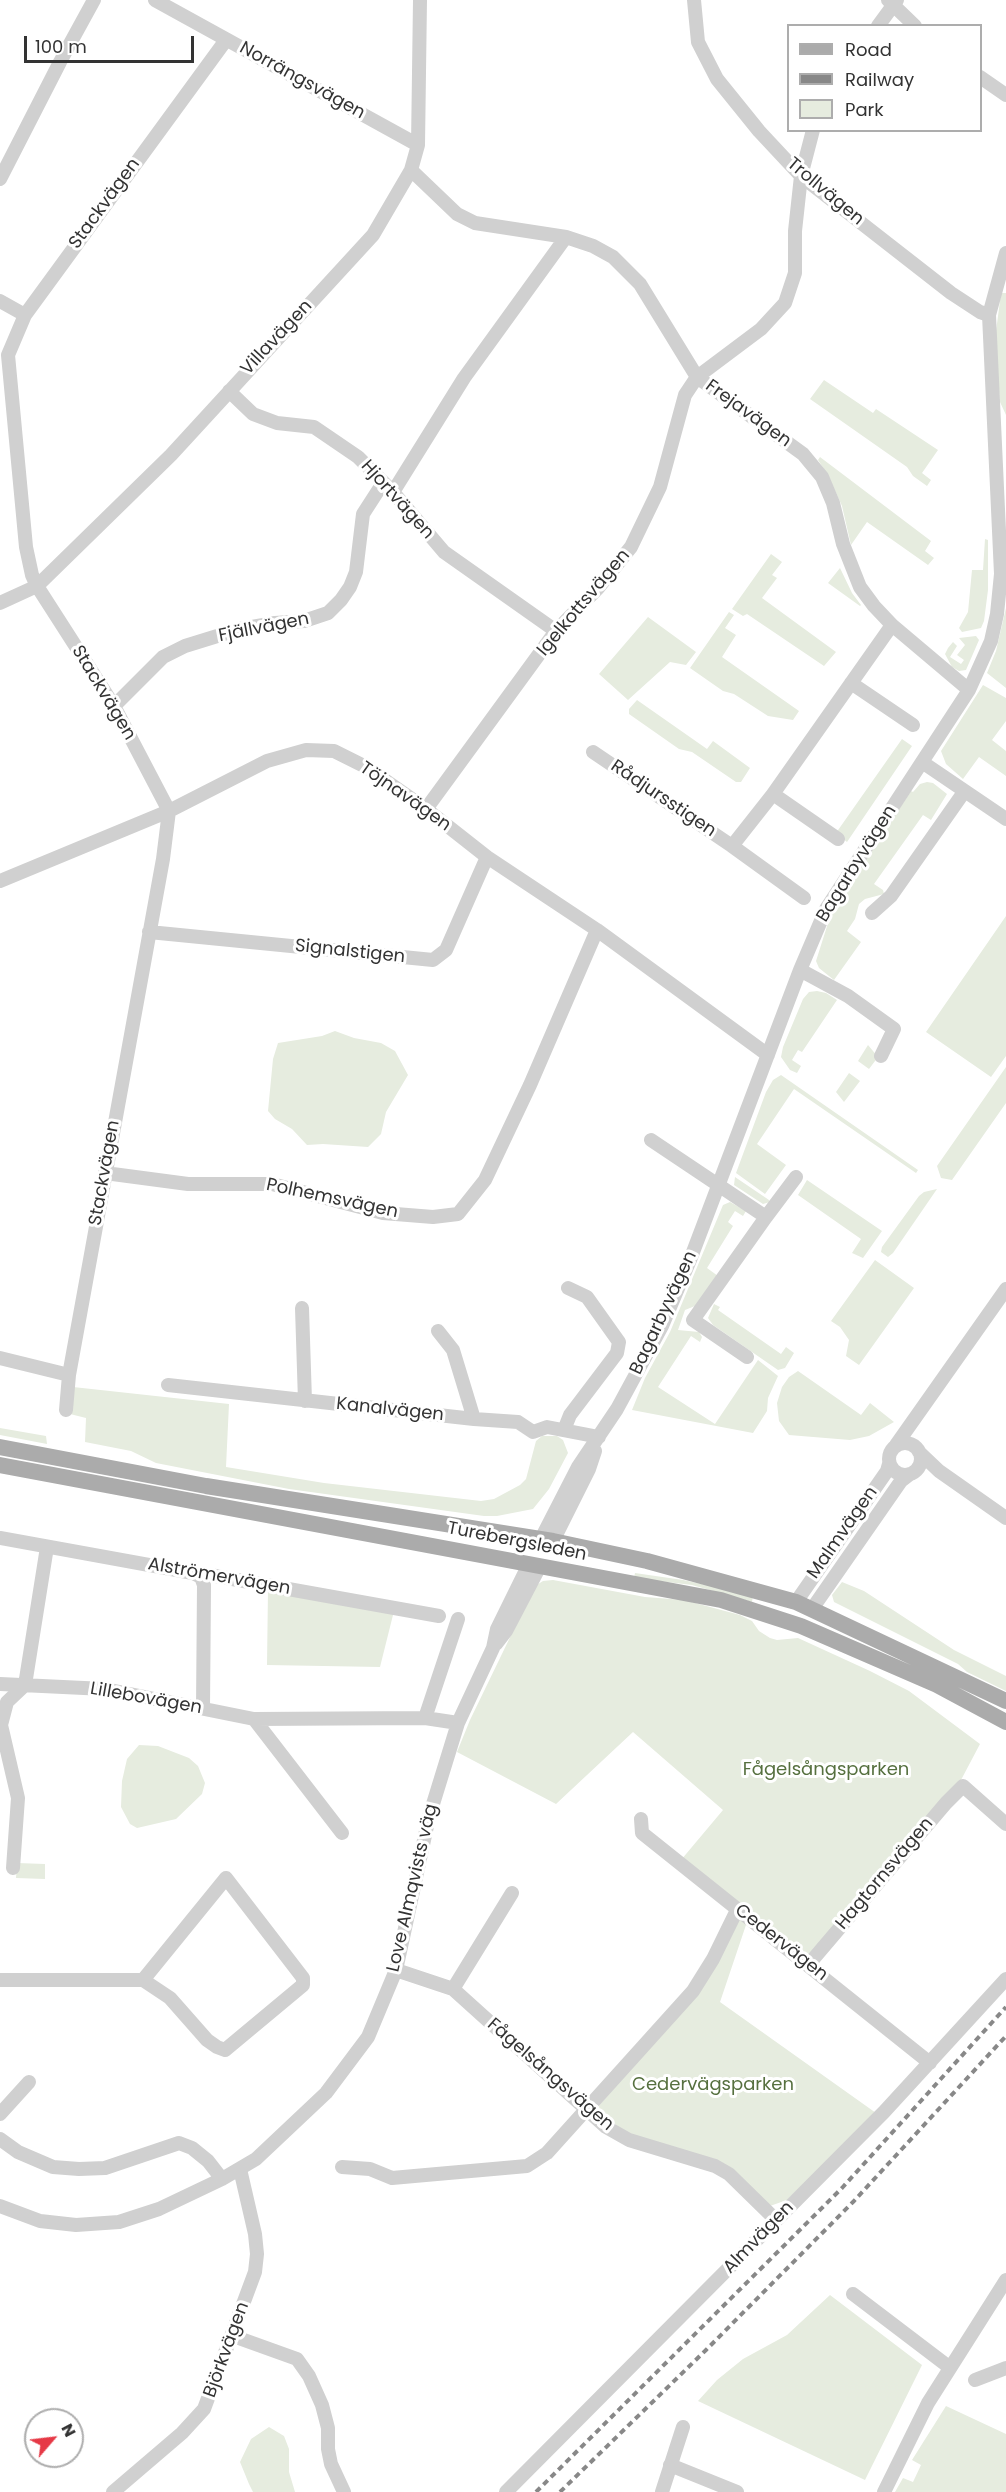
<!DOCTYPE html>
<html>
<head>
<meta charset="utf-8">
<style>
	body { margin:0 }
	#map { position:relative; width:1006px; height:2492px; overflow:hidden; background:#fff; font-family:Poppins,sans-serif }
	canvas { display:block }
	.legend { position:absolute; left:787px; top:24px; width:195px; height:108px; box-sizing:border-box; background:#fff; border:2px solid #adadad; margin:0; padding:8px 10px; list-style:none; font-size:18px; color:#333 }
	.legend li { display:flex; align-items:center; gap:12px; height:30px }
	.legend b { width:30px; border:2px solid #adadad }
	.north { position:absolute; left:24px; top:2408px; width:60px; height:60px; box-sizing:border-box; background:#fff; border:2px solid #adadad; border-radius:50%; rotate:62deg; font-size:16px; font-weight:700; line-height:24px; text-align:center; color:#333 }
	.north::after { content:''; display:block; margin:auto; width:21px; height:27px; background:#e63946; clip-path:polygon(50% 0,100% 100%,50% 72%,0 100%) }
	.scale { position:absolute; left:24px; top:36px; width:170px; height:27px; box-sizing:border-box; border:3px solid #333; border-top:0; padding-left:8px; font-size:18px; line-height:21px; white-space:nowrap; color:#333; -webkit-text-stroke:4px #fff; paint-order:stroke }
</style>
</head>
<body>
<div id="map">
<canvas width="1006" height="2492"></canvas>
<ul class="legend">
<li><b style="height:8px;background:#ababab"></b>Road</li>
<li><b style="height:8px;background:#888"></b>Railway</li>
<li><b style="height:16px;background:#e6ecdf"></b>Park</li>
</ul>
<div class="north">N</div>
<div class="scale">100 m</div>
</div>
<script>
const c = document.querySelector('canvas').getContext('2d');
c.lineJoin = 'round';
function fillPath(path, color) {
  c.fillStyle = color;
  c.fill(path, 'evenodd');
}
function poly(rows) {
  const path = new Path2D();
  for (const r of rows) {
    if (r.length === 3) {
      path.moveTo(r[0] + r[2], r[1]);
      path.arc(r[0], r[1], r[2], 0, 2 * Math.PI);
      continue;
    }
    path.moveTo(r[0], r[1]);
    for (let i = 2; i < r.length; i += 2) path.lineTo(r[i], r[i + 1]);
  }
  return path;
}
function trace(path, color, width, dash) {
  c.strokeStyle = color;
  c.lineWidth = width;
  c.lineCap = dash ? 'butt' : 'round';
  c.setLineDash(dash || []);
  c.stroke(path);
}
function drawText(font, color, halo, rows, align = 'center') {
  c.font = font + ' Poppins,sans-serif';
  c.lineWidth = 6;
  c.setLineDash([]);
  c.textBaseline = 'middle';
  c.strokeStyle = halo;
  c.fillStyle = color;
  for (const [text, x, y, turn = 0] of rows) {
    c.save();
    c.translate(x, y);
    c.rotate((+turn || 0) * Math.PI / 180);
    c.textAlign = isNaN(turn) ? turn : align;
    if (halo) c.strokeText(text, 0, 0);
    c.fillText(text, 0, 0);
    c.restore();
  }
}
fillPath(poly([
	[1001,293,1006,293,1006,415,1000,402,995,339],
	[824,380,873,413,876,409,938,450,922,473,931,480,927,486,913,476,907,467,810,399],
	[820,457,931,541,925,551,934,558,928,565,867,522,851,545,842,506,828,475,818,460],
	[985,539,988,540,988,590,984,621,981,628,962,632,959,628,968,612,972,570,983,570],
	[771,554,782,562,772,575,777,578,762,598,836,652,824,666,747,614,743,616,732,609],
	[840,568,852,593,861,605,860,606,828,583],
	[1006,608,1006,688,987,673,996,651],
	[729,612,734,615,725,628,736,635,722,657,799,711,793,720,768,716,734,694,723,691,690,668],
	[648,617,696,652,686,665,670,662,628,700,599,674],
	[976,636,979,640,966,670,959,671,952,667,945,654,948,648,953,642,957,646,950,657,961,664,964,660,957,655,965,645,959,638],
	[983,685,1006,698,1006,721,992,740,1006,751,1006,776,979,757,963,779,946,764,941,751],
	[637,700,707,749,713,741,750,768,741,782,736,782,692,752,679,749,629,714,629,709],
	[902,739,912,746,847,842,836,833],
	[927,782,933,783,947,794,931,820,923,815,874,884,883,890,884,894,865,899,859,904,855,919,847,931,861,942,834,980,819,968,816,961,829,920,844,892,911,791,913,792,920,784],
	[1006,916,1006,1056,991,1077,926,1032],
	[817,991,826,993,837,1000,802,1052,798,1050,792,1060,801,1066,797,1073,790,1070,781,1057,783,1047,803,999,809,992],
	[335,1031,354,1038,381,1043,395,1051,408,1075,386,1112,381,1134,368,1147,323,1144,307,1145,292,1129,275,1119,268,1111,273,1059,278,1043,322,1036],
	[868,1045,878,1057,869,1069,858,1061],
	[1006,1067,1006,1103,952,1180,941,1178,937,1166],
	[849,1073,860,1081,844,1102,836,1092],
	[781,1075,918,1170,916,1173,794,1089,757,1144,786,1165,765,1194,736,1173,766,1092,773,1080],
	[735,1177,769,1200,770,1202,763,1204,734,1185],
	[807,1180,882,1231,863,1258,852,1253,861,1239,798,1195],
	[937,1189,893,1253,888,1257,881,1252,882,1247,919,1196,924,1192],
	[730,1202,746,1211,743,1216,735,1211,728,1222,733,1226,707,1268,718,1276,695,1306,685,1310,678,1330,699,1332,702,1337,700,1342,691,1336,658,1387,715,1424,758,1360,778,1376,768,1398,767,1411,753,1433,632,1410,645,1378,670,1332,723,1205],
	[875,1260,914,1288,859,1365,846,1356,849,1340,840,1327,831,1321],
	[714,1304,720,1307,718,1310,781,1354,786,1347,794,1353,785,1368,778,1370,713,1325,708,1318],
	[798,1371,861,1415,870,1403,894,1422,869,1436,850,1440,789,1435,779,1421,777,1403,782,1387,789,1377],
	[73,1387,229,1404,226,1467,324,1483,481,1501,494,1499,520,1485,526,1479,536,1441,542,1436,557,1436,563,1440,568,1453,549,1489,533,1509,497,1516,484,1516,289,1489,156,1463,131,1451,85,1442,86,1418,70,1414],
	[0,1428,46,1436,47,1444,0,1435],
	[635,1573,683,1580,753,1595,752,1602,692,1585,634,1578],
	[553,1580,645,1597,684,1600,740,1615,752,1621,759,1631,770,1638,777,1640,798,1638,870,1671,909,1691,980,1744,961,1780,808,1958,681,1860,723,1810,633,1732,556,1804,457,1752,470,1720,530,1596,535,1586,543,1581],
	[842,1582,864,1591,954,1650,1006,1676,1006,1691,967,1672,958,1664,834,1602,832,1595],
	[268,1589,394,1611,380,1667,267,1665],
	[139,1745,158,1746,189,1758,198,1766,205,1783,202,1794,176,1819,137,1828,130,1824,121,1807,122,1781,127,1759],
	[17,1863,45,1864,45,1879,16,1878],
	[738,1915,747,1922,720,2002,876,2113,787,2200,770,2206,735,2171,719,2163,625,2132,596,2109,696,1995],
	[830,2295,922,2365,865,2480,698,2401,717,2380,743,2359,787,2335],
	[946,2406,1006,2434,1006,2492,895,2492,903,2478,913,2482,921,2465,912,2460],
	[269,2427,284,2436,289,2449,289,2472,295,2492,253,2492,249,2484,240,2462,251,2439]
]), '#e6ecdf');
trace(poly([
	[155,0,418,145],
	[694,0,698,42,717,79,759,131,801,176,951,293,980,312,989,315],
	[888,0,915,26],
	[878,26,897,0],
	[980,77,1006,95],
	[411,170,457,214,475,223,566,237,593,246,613,257,640,284,697,377,803,454,822,477,833,503,843,544,860,587,874,606,892,625,969,690],
	[0,179,60,62,94,0],
	[0,301,25,315],
	[229,391,253,414,277,423,314,427,358,457,393,492,444,552,556,631],
	[393,492,464,378,566,237],
	[0,603,37,586,171,455,373,235,411,170,418,145,420,0],
	[851,683,913,725],
	[114,706,163,657,185,646,240,629,275,623,304,621,328,613,341,600,350,587,356,572,363,514,383,483],
	[593,752,732,846],
	[922,762,1006,819],
	[773,794,838,839],
	[426,809,556,631,598,588,631,547,660,487,685,395,697,377,761,329,785,303,795,273,795,231,801,176,813,130],
	[0,881,169,811,267,761,306,750,334,751,366,767,426,809,487,857,597,930,768,1055],
	[804,898,732,846,773,794,892,625],
	[872,913,891,896,964,792],
	[149,932,433,960,446,950,487,857],
	[800,970,848,996,894,1029,881,1056],
	[651,1140,766,1217,693,1320,747,1357],
	[105,1173,188,1184,272,1184,383,1213,433,1217,458,1214,485,1180,530,1085,597,930],
	[766,1217,796,1177],
	[302,1308,305,1401],
	[438,1331,453,1350,474,1419],
	[0,1358,69,1375],
	[168,1385,474,1419,518,1422,533,1432,547,1427,599,1437],
	[66,1410,69,1375,163,859,169,811,114,706,37,586,32,575,26,547,8,355,25,315,226,40],
	[564,1430,570,1415,617,1353,619,1342,587,1297,568,1288],
	[905,1459,16],
	[896,1445,1006,1289],
	[919,1452,939,1471,1006,1518],
	[0,1538,193,1573,201,1577,210,1575,439,1616],
	[541,1539,578,1467,617,1409,662,1326,690,1260,800,970,826,909,969,690,991,641,997,614,1001,574,989,315,1006,253],
	[553,1541,589,1469,595,1451],
	[201,1577,204,1585,203,1708],
	[796,1602,887,1471,889,1464],
	[812,1609,901,1481,910,1474],
	[496,1644,506,1631,540,1566],
	[0,1684,105,1689,254,1719,425,1718,458,1723],
	[425,1718,458,1619],
	[254,1719,342,1833],
	[641,1819,642,1833,930,2063],
	[13,1868,18,1798,1,1725,7,1702,25,1685,47,1547],
	[809,1964,946,1803,963,1786,1006,1824],
	[396,1970,453,1989,606,2127,629,2140,715,2166,729,2174,776,2220],
	[0,1980,143,1980,170,1998,207,2040,217,2047,225,2050,303,1985,303,1978,226,1878,143,1980],
	[453,1989,512,1893],
	[0,2114,29,2082],
	[0,2139,18,2152,53,2167,79,2169,105,2168,179,2143,192,2148,208,2161,222,2179],
	[342,2167,370,2169,392,2178,527,2166,547,2153,693,1991,713,1959,737,1910],
	[0,2206,40,2221,76,2225,119,2222,159,2209,222,2179,256,2159,326,2093,368,2037,396,1970,429,1817,458,1723,493,1648,497,1629,529,1564],
	[853,2294,949,2367],
	[233,2336,297,2359,309,2376,322,2405,328,2428,328,2449,331,2464,344,2492],
	[975,2380,1006,2368],
	[670,2465,737,2492],
	[113,2492,182,2433,204,2409,255,2272,257,2254,255,2234,240,2169],
	[506,2492,884,2112,1006,1979],
	[662,2492,683,2427],
	[884,2492,928,2403,1006,2280]
]), '#d0d0d0', 14);
trace(poly([
	[0,1447,206,1486,553,1541,647,1561,796,1602,1006,1701],
	[0,1465,721,1600,801,1626,937,1685,1006,1722]
]), '#ababab', 16);
trace(poly([
	[536,2492,842,2188,1006,2007],
	[560,2492,706,2350,854,2201,1006,2036]
]), '#888', 4, [6, 4.5]);
drawText('18px', '#333', '#fff', [
	["Norrängsvägen",302,81,29],
	["Trollvägen",825,192,40],
	["Stackvägen",105,204,-54],
	["Villavägen",277,338,-47],
	["Frejavägen",748,414,36],
	["Hjortvägen",397,500,48],
	["Igelkottsvägen",584,603,-50],
	["Fjällvägen",264,628,-11],
	["Stackvägen",103,693,59],
	["Töjnavägen",405,797,35],
	["Rådjursstigen",663,799,34],
	["Bagarbyvägen",857,864,-58],
	["Signalstigen",350,952,6],
	["Stackvägen",105,1173,-80],
	["Polhemsvägen",332,1199,12],
	["Bagarbyvägen",664,1313,-65],
	["Kanalvägen",390,1410,6],
	["Malmvägen",843,1533,-55],
	["Turebergsleden",517,1542,11],
	["Alströmervägen",219,1577,10],
	["Lillebovägen",146,1699,10],
	["Hagtornsvägen",885,1874,-50],
	["Love Almqvists väg",413,1888,-77],
	["Cedervägen",781,1943,38],
	["Fågelsångsvägen",550,2075,41],
	["Almvägen",759,2238,-46],
	["Björkvägen",227,2350,-70]
]);
drawText('18px', '#56703f', '#fff', [
	["Fågelsångsparken",826,1770],
	["Cedervägsparken",713,2085]
]);
</script>
</body>
</html>
